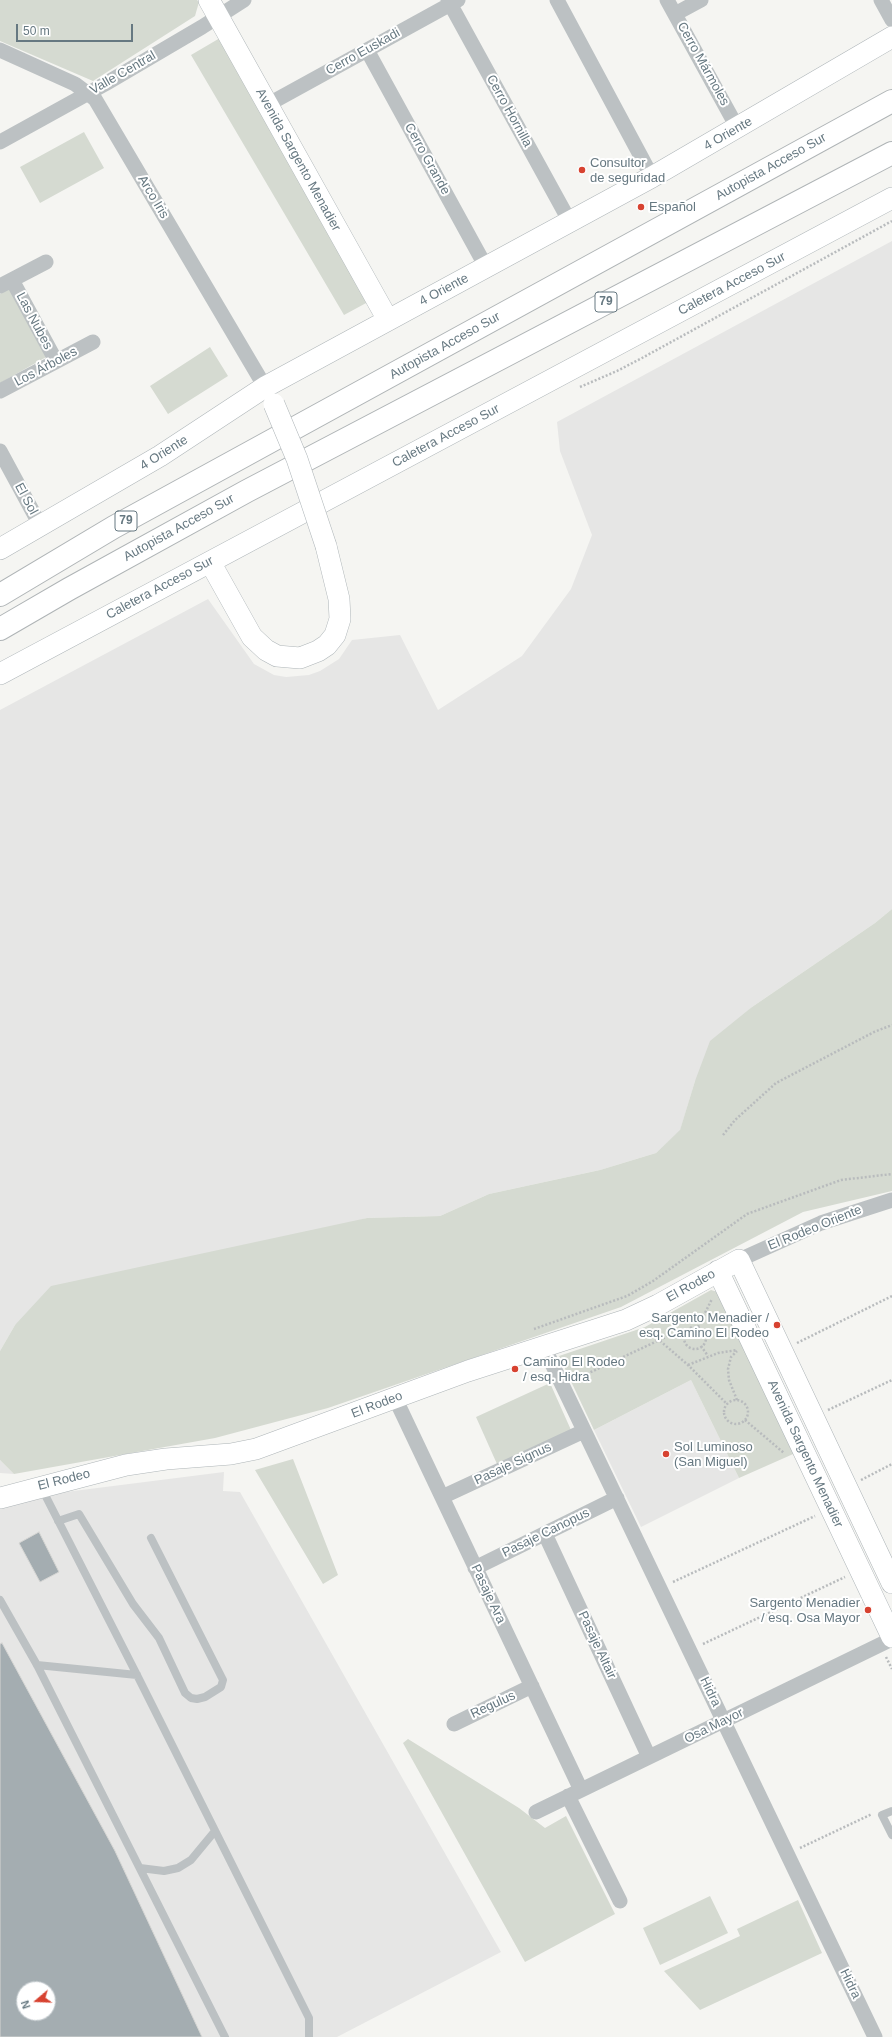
<!DOCTYPE html>
<meta charset="utf-8">
<style>
body{margin:0}
#map{position:relative;width:892px;height:2037px;overflow:hidden;background:#f5f5f2;font-family:Arial,sans-serif}
canvas{display:block}
.north{position:absolute;left:16px;top:1981px;width:40px;height:40px;box-sizing:border-box;background:#fff;border:1px solid #c2c9cd;border-radius:50%;rotate:251deg;font-size:11px;font-weight:700;line-height:16px;text-align:center;color:#667881}
.north::after{content:'';display:block;margin:auto;width:14px;height:18px;background:#d74230;clip-path:polygon(50% 0,100% 100%,50% 72%,0 100%)}
.scale{position:absolute;left:16px;top:24px;width:117px;height:18px;box-sizing:border-box;border:2px solid #667881;border-top:0;padding-left:5px;font-size:12px;line-height:14px;white-space:nowrap;color:#667881;-webkit-text-stroke:3px #fff;paint-order:stroke}
</style>
<div id="map">
<canvas width="892" height="2037"></canvas>
<div class="north">N</div>
<div class="scale">50 m</div>
</div>
<script>
const c = document.querySelector('canvas').getContext('2d');
c.lineJoin = 'round';
function fillPath(path, color) { c.fillStyle = color; c.fill(path, 'evenodd'); }
const shape = rows => new Path2D(rows.map(r => 'M' + r).join(''));
function stroke(path, color, width, dash) { c.strokeStyle = color; c.lineWidth = width; c.lineCap = dash ? 'butt' : 'round'; c.setLineDash(dash || []); c.stroke(path); }
function drawText(font, color, halo, rows, align = 'center') {
  c.font = font + ' Arial,sans-serif'; c.lineWidth = 4; c.setLineDash([]); c.textBaseline = 'middle'; c.strokeStyle = halo; c.fillStyle = color; for (const [text, x, y, turn = 0] of rows) {
    c.save(); c.translate(x, y); c.rotate((+turn || 0) * Math.PI / 180); c.textAlign = isNaN(turn) ? turn : align; if (halo) c.strokeText(text, 0, 0); c.fillText(text, 0, 0); c.restore();
  }
}
fillPath(shape([
 [892,241,892,909,875,923,752,1007,695,1081,680,1131,656,1153,600,1170,489,1194,440,1216,367,1218,15,1325,0,1351,0,710,208,599,254,664,274,675,286,677,309,675,320,671,339,659,352,640,400,635,438,710,522,656,571,589,592,535,560,451,557,422],
 [691,1380,739,1478,641,1527,594,1430],
 [0,1460,14,1474,0,1473],
 [224,1472,223,1491,240,1492,501,1952,337,2037,0,2037,0,1504,26,1497],
 [24,1989,48,1989,48,2013,24,2013]
]), '#e6e6e5');
fillPath(shape([
 [0,0,197,0,199,2,195,16,93,81,0,41],
 [220,38,368,302,344,315,191,55],
 [84,132,104,168,40,203,20,167],
 [11,288,48,356,0,383,0,294],
 [210,347,228,376,168,414,150,386],
 [892,909,892,1191,803,1212,621,1307,328,1408,215,1438,14,1474,0,1460,0,1351,15,1325,51,1286,367,1218,440,1216,489,1194,600,1170,656,1153,680,1130,695,1081,710,1041,752,1007,875,923],
 [711,1290,721,1293,800,1451,739,1478,691,1380,594,1430,559,1356,645,1327],
 [550,1383,571,1430,497,1464,476,1417],
 [293,1459,338,1575,323,1584,255,1470],
 [408,1739,519,1808,545,1828,566,1816,615,1914,525,1962,403,1743],
 [710,1896,728,1933,660,1965,643,1928],
 [798,1900,822,1953,700,2010,664,1971,740,1936,737,1929]
]), '#d5dad1');
const building = shape([
 [39,1532,59,1572,40,1582,19,1543,39,1532],
 [2,1643,115,1851,202,2037,0,2037,0,1644,2,1643],
 [24,1989,48,1989,48,2013,24,2013,24,1989]
]);
fillPath(building, '#a4adb1');
stroke(building, '#d6d6d4', 1);
const secondary = shape([
 [209,0,388,320],
 [0,549,160,456,265,387,652,177,892,37],
 [210,562,252,637,266,650,277,656,300,658,318,651,327,645,335,635,340,619,339,599,326,546],
 [0,674,892,198],
 [718,1271,892,1637],
 [0,1498,126,1465,166,1459,231,1454,256,1449,468,1371,626,1320,658,1305,739,1260,892,1583]
]);
const highway = shape([
 [0,595,114,527,892,101],
 [0,629,69,589,247,491,892,153]
]);
stroke(secondary, '#aeb5b8', 22);
stroke(highway, '#afb4b6', 24);
stroke(shape([
 [580,387,617,371,642,358,892,221],
 [723,1135,735,1120,776,1083,874,1032,892,1025],
 [698,1327,712,1299],
 '684 1338a11 11 0 1 1 22 0a11 11 0 1 1-22 0Z',
 [534,1329,627,1296,653,1281,747,1214,841,1180,892,1174],
 [651,1333,688,1365,727,1404],
 [797,1343,892,1296],
 [701,1346,708,1356],
 [688,1365,718,1353,737,1350],
 [576,1379,668,1336,684,1337],
 [737,1400,729,1380,728,1369,731,1357,737,1351],
 '724 1412a12 12 0 1 1 24 0a12 12 0 1 1-24 0Z',
 [828,1410,892,1380],
 [745,1420,784,1453],
 [861,1480,892,1464],
 [673,1582,815,1516],
 [703,1644,845,1577],
 [886,1657,892,1669],
 [800,1848,872,1814]
]), '#b8bbbd', 2.5, [2, 2]);
stroke(shape([
 [41,1487,137,1675,309,2018,309,2037],
 [58,1521,79,1514,133,1604,159,1638,185,1693,191,1698,197,1699,205,1697,221,1687,223,1680,151,1538],
 [0,1600,37,1665,225,2037],
 [37,1665,137,1675],
 [892,1811,882,1815,892,1835],
 [140,1868,164,1871,178,1868,191,1860,215,1831]
]), '#bcc1c3', 8);
stroke(shape([
 [448,0,570,222],
 [557,0,652,177],
 [667,0,738,129],
 [881,0,892,20],
 [675,14,701,0],
 [0,50,75,84,95,99,265,387],
 [367,50,486,267],
 [267,105,458,0],
 [0,142,105,84,202,27,244,0],
 [12,280,56,361],
 [0,286,46,262],
 [0,391,93,342],
 [0,451,40,525],
 [739,1260,821,1223,892,1200],
 [544,1347,875,2037],
 [395,1398,581,1790],
 [442,1497,584,1431],
 [545,1534,649,1757],
 [475,1568,617,1498],
 [454,1724,532,1686],
 [568,1796,620,1901],
 [536,1812,892,1639]
]), '#bcc1c3', 15);
stroke(secondary, '#fff', 21);
stroke(highway, '#fff', 22);
const secondaryBridge = shape([
 [274,404,297,459,326,546]
]);
stroke(secondaryBridge, '#aeb5b8', 22, []);
stroke(secondaryBridge, '#fff', 21);
for (const [x, y, r, color] of [
 [582,170,4,"#d74230"],
 [641,207,4,"#d74230"],
 [777,1325,4,"#d74230"],
 [515,1369,4,"#d74230"],
 [666,1454,4,"#d74230"],
 [868,1610,4,"#d74230"]
]) { const dot = new Path2D(); dot.arc(x, y, r, 0, 2 * Math.PI); c.fillStyle = color; c.fill(dot); stroke(dot, '#fff', 1.5); }
for (const [x, y, w] of [
 [606,302,22],
 [126,521,22]
]) { const box = new Path2D(); box.roundRect(x - w / 2, y - 10, w, 20, 3); c.fillStyle = '#fff'; c.fill(box); stroke(box, '#667881', 1); }
drawText('bold 12px', '#667881', null, [
 ["79",606,302],
 ["79",126,521]
]);
drawText('13px', '#667881', '#fff', [
 ["Cerro Euskadi",363,52,-29],
 ["Cerro Mármoles",703,64,61],
 ["Valle Central",123,73,-30],
 ["Cerro Hornilla",509,111,61],
 ["4 Oriente",728,134,-30],
 ["Cerro Grande",427,159,61],
 ["Avenida Sargento Menadier",298,160,61],
 ["Autopista Acceso Sur",771,167,-29],
 ["Arco Iris",153,197,59],
 ["Caletera Acceso Sur",732,284,-28],
 ["4 Oriente",444,290,-28],
 ["Las Nubes",34,321,62],
 ["Autopista Acceso Sur",445,346,-29],
 ["Los Árboles",46,367,-28],
 ["Caletera Acceso Sur",446,436,-28],
 ["4 Oriente",164,453,-32],
 ["El Sol",26,499,62],
 ["Autopista Acceso Sur",179,528,-29],
 ["Caletera Acceso Sur",160,588,-28],
 ["El Rodeo Oriente",815,1228,-22],
 ["El Rodeo",691,1286,-29],
 ["El Rodeo",377,1405,-21],
 ["Avenida Sargento Menadier",805,1454,65],
 ["Pasaje Signus",513,1464,-25],
 ["El Rodeo",64,1480,-14],
 ["Pasaje Canopus",546,1533,-26],
 ["Pasaje Ara",488,1594,65],
 ["Pasaje Altair",597,1645,65],
 ["Hidra",710,1692,64],
 ["Regulus",493,1705,-25],
 ["Osa Mayor",714,1726,-26],
 ["Hidra",850,1984,64]
]);
drawText('13px', '#667881', '#fff', [
 ["Consultor",590,163],
 ["de seguridad",590,178],
 ["Español",649,207],
 ["Sargento Menadier /",769,1318,"right"],
 ["esq. Camino El Rodeo",769,1333,"right"],
 ["Camino El Rodeo",523,1362],
 ["/ esq. Hidra",523,1377],
 ["Sol Luminoso",674,1447],
 ["(San Miguel)",674,1462],
 ["Sargento Menadier",860,1603,"right"],
 ["/ esq. Osa Mayor",860,1618,"right"]
], 'left');
</script>
